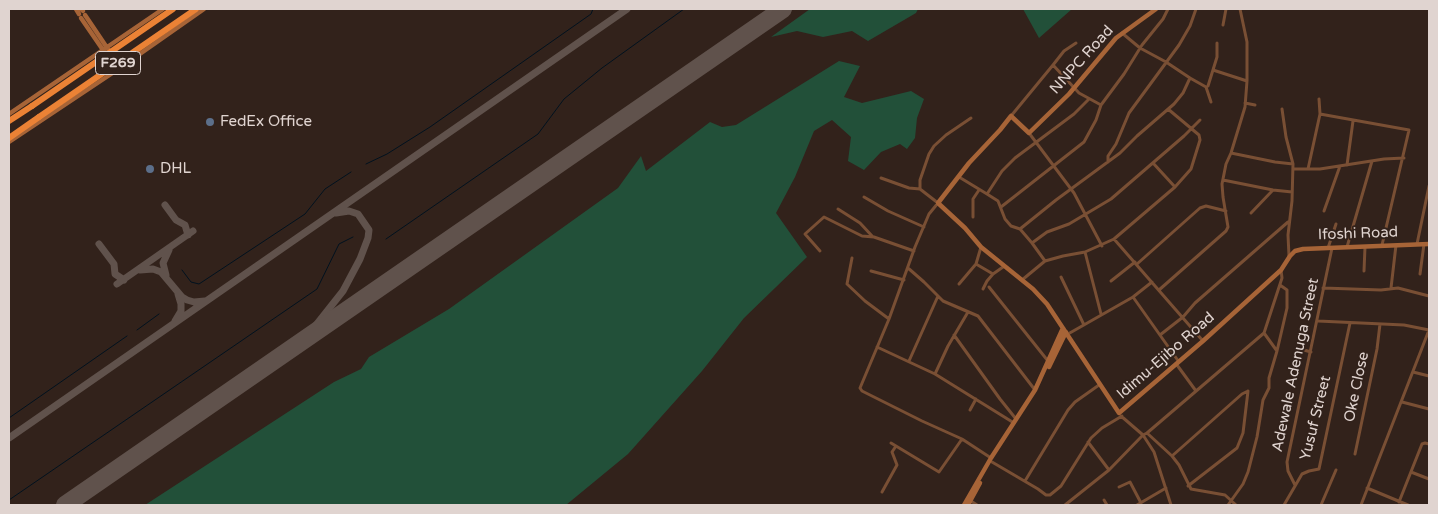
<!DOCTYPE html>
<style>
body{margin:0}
#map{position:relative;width:1438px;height:514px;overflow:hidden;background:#32221b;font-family:"Varela Round",sans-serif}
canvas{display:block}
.frame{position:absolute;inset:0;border:10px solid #e0d4d0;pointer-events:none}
</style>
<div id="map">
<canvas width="1438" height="514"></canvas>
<div class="frame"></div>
</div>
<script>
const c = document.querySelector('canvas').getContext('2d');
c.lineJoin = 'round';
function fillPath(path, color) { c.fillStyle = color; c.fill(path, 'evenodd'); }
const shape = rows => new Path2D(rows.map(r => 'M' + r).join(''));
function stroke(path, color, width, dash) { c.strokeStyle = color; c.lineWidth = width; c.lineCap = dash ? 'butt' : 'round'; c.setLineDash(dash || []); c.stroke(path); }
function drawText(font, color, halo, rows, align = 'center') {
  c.font = font + ' "Varela Round",sans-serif'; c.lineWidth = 4; c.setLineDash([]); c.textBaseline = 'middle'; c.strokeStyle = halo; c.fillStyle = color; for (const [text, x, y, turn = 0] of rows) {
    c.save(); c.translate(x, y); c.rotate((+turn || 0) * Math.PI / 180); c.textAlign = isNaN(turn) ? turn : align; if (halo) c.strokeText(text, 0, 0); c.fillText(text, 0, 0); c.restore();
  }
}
fillPath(shape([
 [810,9,918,9,916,13,868,41,852,31,823,37,797,31,771,37],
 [1023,9,1072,9,1039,38],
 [839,61,860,66,844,97,862,103,911,91,924,99,917,118,915,138,907,149,900,144,881,152,864,170,848,161,851,137,832,120,814,131,795,177,776,213,807,257,744,318,702,371,628,454,566,505,145,505,334,382,361,369,369,357,449,309,618,188,641,156,646,171,710,122,722,127,736,125]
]), '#225039');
stroke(shape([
 [366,164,387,154,430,127,591,14,593,9],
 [386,239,538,134,564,99,602,68,684,9],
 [182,270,191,282,199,284,305,214,325,189,351,172],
 [137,330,159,314],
 [9,418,127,336],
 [9,500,317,289,339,244,353,237]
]), '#00121f', 1);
stroke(shape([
 [776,14,779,9],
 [165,205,176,220,185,225,188,235],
 [99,244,114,264,115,274,124,280],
 [140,270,153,269,161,272,182,297,187,300,194,302,205,301],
 [166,275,163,263,169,250],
 [117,284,193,231],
 [175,321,181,311,181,304,178,294],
 [305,339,343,291,360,259,368,238,369,230,358,214,349,211,336,213],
 [9,438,627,9]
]), '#60524c', 7);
stroke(shape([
 [65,505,783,9]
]), '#60524c', 18);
stroke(shape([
 [1223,25,1226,9],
 [1053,65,1064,51,1076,43],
 [1213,70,1247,81],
 [1190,78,1206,87,1208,86,1217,57,1217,43],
 [1206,87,1211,102],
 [1245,103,1255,105],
 [1282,109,1286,137,1293,164,1292,201,1288,235,1289,256],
 [1320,114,1409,130,1382,245],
 [1011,116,1053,65,1079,93,1101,105],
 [1029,133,1074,193,1102,246],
 [1231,153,1275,162,1293,164],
 [1108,162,1108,156,1116,144,1129,113,1179,45,1190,26,1196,9],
 [1153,163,1175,187],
 [1347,165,1353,121],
 [1294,169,1320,169,1384,159,1404,158],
 [1308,169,1320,114,1319,99],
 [959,177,987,194,1002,171,1015,158,1074,114,1089,99],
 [881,178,909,188,920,189,938,203,929,214,915,247,889,319,860,388,862,391,922,421,962,439,991,458],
 [1223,180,1273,190,1292,192],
 [920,189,920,180,929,154,934,146,946,135,971,118],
 [987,194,998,201,1005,219,1011,226,1020,229,1032,243],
 [864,197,888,211,924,227],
 [1001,207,1084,142,1096,120,1101,105,1124,74,1142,45,1163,19,1168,9],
 [838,209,860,223,873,237],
 [1324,211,1340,166],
 [1251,213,1273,190],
 [973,217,973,199,979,190],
 [1020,229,1056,200,1120,153,1137,136,1174,104,1183,93,1190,78,1166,62,1140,48,1122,33],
 [1114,239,1175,187,1191,169,1200,140,1199,135,1168,109],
 [1417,244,1429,186],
 [1347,247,1372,161],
 [1328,248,1336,224],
 [820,251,805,234,824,217,862,236,874,237,914,251],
 [1085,252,1101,314],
 [852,258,847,284,865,301,889,319],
 [1045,261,1032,243,1047,232,1069,224,1111,199,1184,136,1200,120],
 [976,264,993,274,1003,267],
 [1137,264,1200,208,1206,206,1226,211],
 [908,268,924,282,943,301,978,316,1035,390],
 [871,271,904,280],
 [1364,271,1365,247],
 [1420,274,1424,244],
 [1061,277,1084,325],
 [1022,280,1045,261,1063,256,1085,252,1114,239,1203,341],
 [1111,281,1135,262],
 [959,284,976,264,981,247],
 [989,287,1048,361],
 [1323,288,1381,290,1398,288,1429,296],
 [1391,288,1396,245],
 [983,289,987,281,993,274],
 [1159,290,1226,231,1228,227,1223,197,1222,184,1226,164,1231,153,1245,107,1247,81,1247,42,1240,9],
 [1133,297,1179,362],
 [1318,321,1404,325,1429,330,1361,505],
 [1068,334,1133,297,1152,282],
 [954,335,1000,399,1016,419],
 [1160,335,1183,317,1195,303,1288,222],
 [877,347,935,374,1014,423],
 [1297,348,1311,352],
 [1277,351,1287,308,1287,290,1280,285],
 [909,361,938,296],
 [1177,365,1196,391],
 [1413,372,1429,376],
 [935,374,948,346,968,312],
 [1402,402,1429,409],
 [970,410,976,399],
 [1121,416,1143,435,1154,452,1171,505],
 [1147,433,1264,333],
 [1088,442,1109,470],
 [891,443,939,472,962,439],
 [1355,454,1377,349,1380,324],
 [1172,456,1242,394,1248,391],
 [992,462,1038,489,1046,495,1050,495,1061,486,1091,438,1102,428,1122,416],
 [1411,472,1429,479],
 [1025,481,1068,410,1075,402,1099,385],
 [1295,485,1288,471,1287,462,1332,248],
 [1188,486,1237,448,1243,433,1248,391],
 [1119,487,1130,482,1141,503],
 [1367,488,1408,505],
 [882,492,897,465,892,452,896,446],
 [1104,500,1107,505],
 [971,501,977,505],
 [1399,502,1422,444,1425,443,1429,444],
 [1065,505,1109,470,1143,435,1147,433,1172,456,1179,465,1191,489,1225,495,1236,505],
 [1137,505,1166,488],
 [1228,505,1243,484,1248,472,1257,437,1263,400,1269,388,1269,378,1277,351,1264,333,1282,278,1281,270],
 [1284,505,1302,474,1309,471,1319,469,1350,323],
 [1321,505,1336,470]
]), '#794f34', 3);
stroke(shape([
 [76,9,79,14],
 [81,9,83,11],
 [1156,9,1116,38,1069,94,1029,133,1011,116,1000,130,969,163,938,203,965,228,981,247,1033,289,1047,304,1119,413,1203,341,1281,270,1290,256,1295,251,1303,249,1429,244],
 [85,15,118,64],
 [81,18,114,66],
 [9,114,163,9],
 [9,142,117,70,204,9],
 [1049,367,1066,332],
 [964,505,991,458,1035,390,1063,328],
 [968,505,980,483]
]), '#a76437', 4.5);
stroke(shape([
 [9,121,32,106],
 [9,138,39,117]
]), '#eb8235', 6);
stroke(shape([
 [32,106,173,9],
 [39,117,196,9]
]), '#eb8235', 6);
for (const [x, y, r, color] of [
 [210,122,5,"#5c6f8a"],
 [150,169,5,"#5c6f8a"]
]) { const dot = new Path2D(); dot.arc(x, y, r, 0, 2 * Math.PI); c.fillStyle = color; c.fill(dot); stroke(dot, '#32221b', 2); }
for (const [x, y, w] of [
 [118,63,45]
]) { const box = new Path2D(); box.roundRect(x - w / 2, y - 11.5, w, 23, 4); c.fillStyle = '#32221b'; c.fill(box); stroke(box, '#e0d4d0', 1); }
drawText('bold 14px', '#e0d4d0', null, [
 ["F269",118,63]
]);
drawText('15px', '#e0d4d0', '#32221b', [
 ["NNPC Road",1082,60,-48],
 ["Ifoshi Road",1358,234,-2],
 ["Idimu-Ejibo Road",1166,356,-41],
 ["Adewale Adenuga Street",1296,365,-78],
 ["Oke Close",1357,387,-78],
 ["Yusuf Street",1316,418,-76]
]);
drawText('15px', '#e0d4d0', '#32221b', [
 ["FedEx Office",220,122],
 ["DHL",160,169]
], 'left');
</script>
